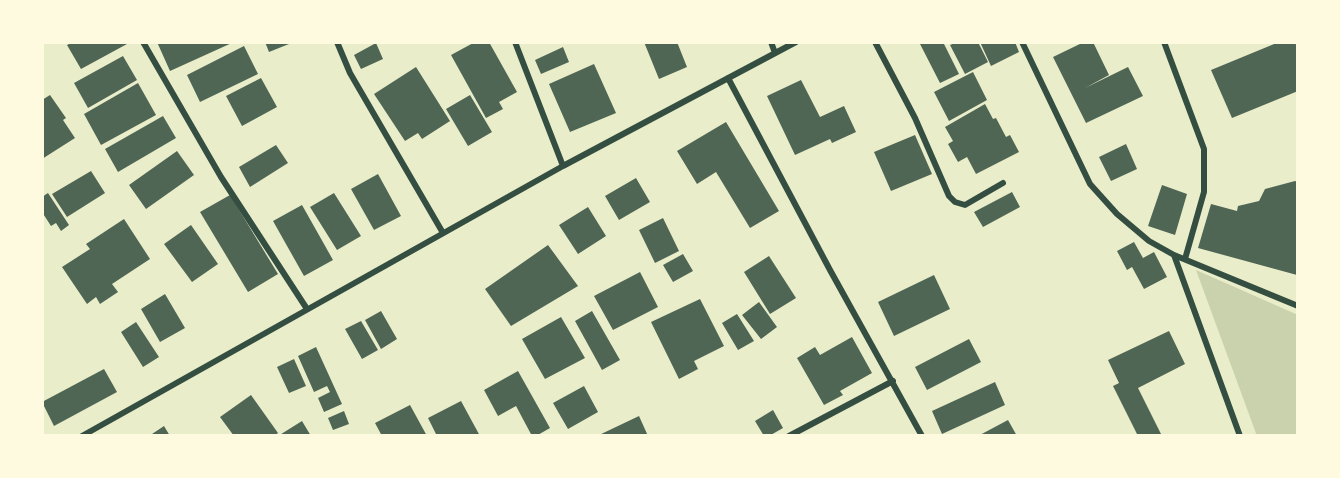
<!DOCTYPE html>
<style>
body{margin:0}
#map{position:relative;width:1340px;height:478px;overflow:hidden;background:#e9edc9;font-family:"Zilla Slab",serif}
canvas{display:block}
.frame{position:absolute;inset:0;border:44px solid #fefae0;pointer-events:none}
</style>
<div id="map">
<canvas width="1340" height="478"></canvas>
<div class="frame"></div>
</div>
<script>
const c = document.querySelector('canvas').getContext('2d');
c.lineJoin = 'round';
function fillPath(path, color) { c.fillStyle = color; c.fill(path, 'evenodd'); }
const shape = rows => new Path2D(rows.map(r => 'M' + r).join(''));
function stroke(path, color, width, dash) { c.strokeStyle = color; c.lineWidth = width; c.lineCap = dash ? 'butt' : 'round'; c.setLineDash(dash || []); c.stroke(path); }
fillPath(shape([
 [1196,270,1298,315,1298,436,1257,436]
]), '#cad2ad');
fillPath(shape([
 [73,42,125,42,127,44,81,69,67,45],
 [157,42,234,42,170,71],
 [265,42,294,42,269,52],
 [475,42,489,42,517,92,499,102,503,109,486,118,451,55],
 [644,42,677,42,687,67,659,79],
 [919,42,943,42,959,74,940,83],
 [957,42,978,42,988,62,965,74,950,45],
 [980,42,1015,42,1019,52,991,66],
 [1084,42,1093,42,1109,75,1085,88,1128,67,1143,96,1086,123,1053,57],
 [1279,42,1295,42,1298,50,1298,91,1232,118,1211,70],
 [376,43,383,59,361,69,354,55],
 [244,46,258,74,200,102,187,75],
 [563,47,569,62,541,74,535,60],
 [123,56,137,80,88,108,74,83],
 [594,64,616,113,570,132,549,84],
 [416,67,450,121,422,139,418,133,405,141,374,94],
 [973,72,987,100,949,121,934,92],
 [261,78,277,107,242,126,226,96],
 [801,80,820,117,844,106,856,132,832,143,830,139,795,155,767,96],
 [138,83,156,115,101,145,84,114],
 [50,95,66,118,63,120,75,138,42,159,42,100],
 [470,95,492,132,468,146,446,109],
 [985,104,993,119,996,118,1006,137,1010,135,1019,152,976,174,967,157,958,162,948,144,953,141,945,127],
 [163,116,176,138,118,172,105,149],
 [726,122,779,211,750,228,716,172,697,184,677,151],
 [915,135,932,174,891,191,874,152],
 [1126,144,1137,169,1111,181,1099,157],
 [276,145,288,163,250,187,239,167],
 [177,151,194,175,146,209,129,185],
 [91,171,105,193,67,217,52,194],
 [378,174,401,216,374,230,351,189],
 [636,178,650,202,619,220,605,196],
 [1295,181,1298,182,1297,275,1198,248,1211,204,1237,211,1238,206,1259,201,1265,189],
 [1162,185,1187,194,1175,235,1148,226],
 [1012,192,1020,207,983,227,974,212],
 [48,193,69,225,61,231,56,223,51,226,42,212,42,197],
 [334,193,361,236,337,250,310,207],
 [230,195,278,274,248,292,200,212],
 [302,205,333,260,304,276,273,221],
 [588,207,606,236,578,254,559,225],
 [663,218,679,251,655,263,639,230],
 [124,219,150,259,112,284,118,292,100,304,96,297,87,304,62,267,90,249,86,244],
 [191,225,218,264,192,282,164,244],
 [1134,242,1143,258,1154,252,1167,277,1144,289,1132,267,1127,270,1117,251],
 [548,245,578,286,511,326,485,289],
 [683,254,693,271,673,282,663,265],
 [769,256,796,298,770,314,744,272],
 [640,272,658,307,613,330,594,296],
 [934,275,950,309,894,336,878,302],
 [165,294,185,328,160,342,141,309],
 [700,299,724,346,694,361,698,369,679,379,651,322],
 [759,302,777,327,761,339,742,315],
 [381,311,397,339,381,349,365,320],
 [592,311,620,360,602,370,575,321],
 [737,314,754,341,738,350,722,323],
 [561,317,585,358,545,379,522,339],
 [361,321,378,350,362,359,345,329],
 [136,322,159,357,143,367,121,332],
 [1169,331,1185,364,1138,388,1162,436,1138,436,1113,386,1119,383,1108,360],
 [852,337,872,373,840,391,843,395,824,405,797,358,815,347,820,355],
 [969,339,981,362,927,390,915,367],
 [316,347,342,404,324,412,318,398,330,392,327,386,314,392,298,356],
 [294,359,306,386,289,393,277,367],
 [104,369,117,392,54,426,42,402],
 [518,371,550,428,536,436,532,436,516,406,498,416,484,390],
 [995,382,1005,405,942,434,932,411],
 [584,386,598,412,568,429,553,403],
 [251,395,278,433,274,436,234,436,220,417],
 [461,401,480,436,437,436,428,418],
 [410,405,427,436,382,436,375,423],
 [773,410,783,428,769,436,764,436,755,421],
 [344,411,349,424,333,430,328,418],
 [639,416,648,436,597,436],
 [1008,420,1017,436,978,436],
 [302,421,311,436,278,436],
 [164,426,170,436,149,436]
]), '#4f6655');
stroke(shape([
 [143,42,221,177,307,309],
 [337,42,350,73,443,233],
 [515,42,563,166],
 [771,42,775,53],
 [875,42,915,118,949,196,955,202,965,205,1003,183],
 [1022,42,1090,184,1117,214,1149,241,1174,255,1240,436],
 [1164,42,1204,149,1204,192,1185,259],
 [728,78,830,270,922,436],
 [1174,255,1298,306],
 [82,436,563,166,796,42],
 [789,436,893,381]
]), '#344e41', 6);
</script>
